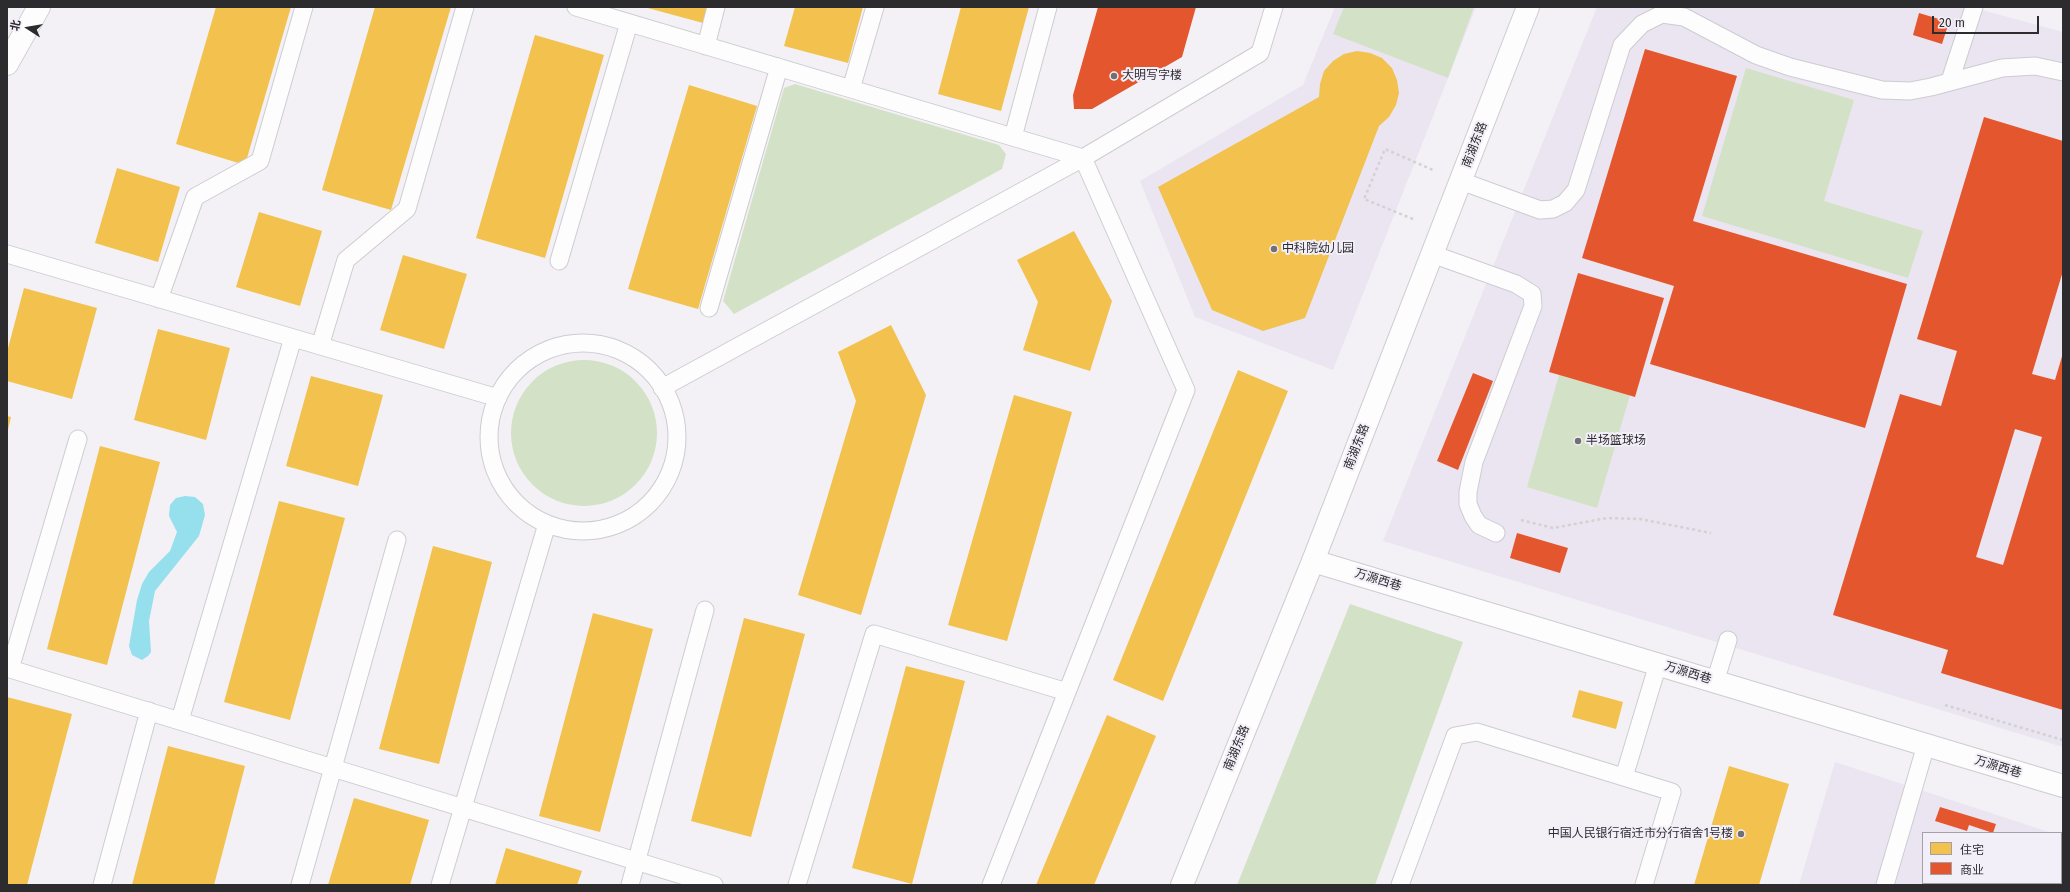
<!DOCTYPE html>
<meta charset="utf-8">
<style>
body{margin:0}
#map{position:relative;width:2070px;height:892px;overflow:hidden;background:#f3f1f6;font-family:"Fira Sans","Noto Sans SC",sans-serif}
canvas{display:block}
.frame{position:absolute;inset:0;border:8px solid #2c2b2e;pointer-events:none}
.legend{position:absolute;left:1922px;top:832px;width:140px;height:52px;box-sizing:border-box;background:#f3eff8;border:1px solid #a3a1a7;margin:0;padding:5px 7px;list-style:none;font-size:12px;color:#2c2b2e}
.legend li{display:flex;align-items:center;gap:8px;height:20px}
.legend b{width:20px;border:1px solid #a3a1a7}
.north{position:absolute;left:8px;top:8px;width:40px;height:40px;-webkit-text-stroke:3px #f3eff8;paint-order:stroke;rotate:282deg;font-size:11px;font-weight:700;line-height:16px;text-align:center;color:#2c2b2e}
.north::after{content:'';display:block;margin:auto;width:14px;height:18px;background:#2c2b2e;clip-path:polygon(50% 0,100% 100%,50% 72%,0 100%)}
.scale{position:absolute;left:1932px;top:16px;width:107px;height:18px;box-sizing:border-box;border:2px solid #2c2b2e;border-top:0;padding-left:5px;font-size:12px;line-height:14px;white-space:nowrap;color:#2c2b2e;-webkit-text-stroke:3px #f3eff8;paint-order:stroke}
</style>
<div id="map">
<canvas width="2070" height="892"></canvas>
<div class="frame"></div>
<ul class="legend">
<li><b style="height:11px;background:#f2c14e"></b>住宅</li>
<li><b style="height:11px;background:#e4572e"></b>商业</li>
</ul>
<div class="north">北</div>
<div class="scale">20 m</div>
</div>
<script>
const c = document.querySelector('canvas').getContext('2d');
c.lineJoin = 'round';
function fillPath(path, color) { c.fillStyle = color; c.fill(path, 'evenodd'); }
const shape = rows => new Path2D(rows.map(r => 'M' + r).join(''));
function stroke(path, color, width, dash) { c.strokeStyle = color; c.lineWidth = width; c.lineCap = dash ? 'butt' : 'round'; c.setLineDash(dash || []); c.stroke(path); }
function drawText(font, color, halo, rows, align = 'center') {
  c.font = font + ' "Fira Sans","Noto Sans SC",sans-serif'; c.lineWidth = 4; c.setLineDash([]); c.textBaseline = 'middle'; c.strokeStyle = halo; c.fillStyle = color; for (const [text, x, y, turn = 0] of rows) {
    c.save(); c.translate(x, y); c.rotate((+turn || 0) * Math.PI / 180); c.textAlign = isNaN(turn) ? turn : align; if (halo) c.strokeText(text, 0, 0); c.fillText(text, 0, 0); c.restore();
  }
}
fillPath(shape([
 [1335,7,1476,7,1333,370,1195,317,1140,181,1303,85],
 [1597,7,1971,7,2063,32,2063,747,1383,541],
 [1835,762,2052,833,1923,833,1923,883,2061,883,2061,836,2063,837,2063,885,1799,885]
]), '#eae5f0');
fillPath(shape([
 [1344,7,1474,7,1448,78,1333,34],
 [1746,68,1854,100,1824,201,1923,231,1908,278,1702,216],
 [795,84,999,145,1006,154,1002,169,734,314,723,301,784,88],
 '511 433a73 73 0 1 1 146 0a73 73 0 1 1-146 0Z',
 [1559,375,1630,395,1597,508,1527,487],
 [1350,604,1463,642,1375,885,1237,885]
]), '#d3e2c7');
fillPath(shape([
 [185,496,195,497,203,504,205,515,199,536,155,591,149,621,151,652,148,656,142,660,132,655,129,646,137,600,142,584,149,572,170,551,177,532,169,516,170,505,176,498]
]), '#96dfed');
fillPath(shape([
 [216,7,291,7,245,165,176,144],
 [375,7,451,7,391,210,322,190],
 [644,7,707,7,703,23],
 [795,7,863,7,848,63,784,46],
 [961,7,1029,7,1001,111,938,94],
 [535,35,604,55,545,258,476,238],
 [1357,51,1370,53,1382,58,1392,68,1397,80,1399,93,1396,105,1389,117,1379,126,1305,318,1263,331,1212,310,1158,187,1319,97,1320,84,1324,71,1333,61,1344,54],
 [689,85,757,106,698,309,628,289],
 [117,168,180,187,158,262,95,243],
 [259,212,322,231,300,306,236,287],
 [1074,231,1112,301,1090,371,1023,350,1038,302,1017,260],
 [403,255,467,274,444,349,380,330],
 [24,288,97,308,72,399,7,381,7,352],
 [891,325,926,395,861,615,798,595,856,401,838,352],
 [158,329,230,348,206,440,134,420],
 [1238,370,1288,391,1163,701,1113,680],
 [311,376,383,395,358,486,286,466],
 [1014,395,1072,412,1007,641,948,625],
 [7,416,11,417,8,430,7,430],
 [100,446,160,462,107,665,47,649],
 [279,501,345,518,290,720,224,702],
 [433,546,492,562,439,764,379,749],
 [593,613,653,629,600,832,539,816],
 [744,618,805,634,751,837,691,821],
 [906,666,965,681,912,884,852,868],
 [1579,690,1623,702,1616,729,1572,717],
 [7,697,72,714,27,885,7,885],
 [1107,715,1156,736,1094,885,1036,885],
 [168,746,245,766,214,885,132,885],
 [1729,766,1789,784,1759,885,1694,885],
 [354,798,429,820,410,885,328,885],
 [506,848,582,871,577,885,495,885]
]), '#f2c14e');
fillPath(shape([
 [1098,7,1196,7,1182,57,1092,109,1074,109,1073,95],
 [1919,13,1949,22,1942,44,1913,35],
 [1645,49,1737,76,1693,221,1907,284,1865,428,1650,364,1674,286,1582,258],
 [1984,117,2063,141,2063,271,2032,374,2055,380,2063,353,2063,710,1941,673,1948,650,1833,615,1900,394,1941,406,1957,351,1917,339],
 [2015,429,2042,437,2003,565,1976,557],
 [1578,273,1664,298,1635,397,1549,372],
 [1473,373,1493,381,1458,470,1437,461],
 [1517,533,1568,548,1560,573,1510,558],
 [1940,807,1996,824,1993,833,1969,825,1967,831,1935,821]
]), '#e4572e');
const lane = shape([
 [576,7,1083,158,1186,390,991,885],
 [706,46,716,7],
 [1950,81,1974,7],
 [851,89,875,7],
 [1013,137,1048,7],
 [1461,181,1540,210,1553,209,1565,203,1576,190,1622,45,1642,24,1662,14,1684,17,1756,55,1790,67,1882,90,1910,91,1931,87,2002,68,2035,66,2063,72],
 [7,254,498,398],
 [1432,254,1516,284,1532,294,1533,306,1474,462,1468,492,1468,504,1473,516,1479,525,1496,533],
 [559,261,629,23],
 [159,299,195,197,260,161,304,7],
 [709,308,779,67],
 '489 437a94 94 0 1 1 188 0a94 94 0 1 1-188 0Z',
 [320,346,346,260,407,209,465,7],
 [662,388,1083,158,1260,53,1274,7],
 [7,668,714,885],
 [10,669,78,439],
 [1715,682,1728,640],
 [180,720,293,338],
 [1624,777,1658,664],
 [102,885,149,711],
 [300,885,397,540],
 [440,885,547,524],
 [630,885,705,610],
 [797,885,874,634,1067,692],
 [1400,885,1455,736,1477,732,1672,792,1644,885],
 [1885,885,1926,745]
]);
const street = shape([
 [1313,561,2063,786]
]);
const secondary = shape([
 [7,64,39,7],
 [1182,885,1313,561,1528,7]
]);
stroke(lane, '#cdccd0', 19);
stroke(street, '#cdccd0', 24);
stroke(secondary, '#cdccd0', 24);
stroke(shape([
 [1413,219,1364,199,1385,149,1433,170],
 [1521,520,1553,528,1607,518,1640,519,1711,533],
 [1945,705,2063,740]
]), '#d3d2d3', 2.5, [3, 3]);
stroke(lane, '#fdfdfe', 17);
stroke(street, '#fdfdfe', 22);
stroke(secondary, '#fdfdfe', 22);
for (const [x, y, r, color] of [
 [1114,76,4,"#727074"],
 [1274,249,4,"#727074"],
 [1578,441,4,"#727074"],
 [1741,834,4,"#727074"]
]) { const dot = new Path2D(); dot.arc(x, y, r, 0, 2 * Math.PI); c.fillStyle = color; c.fill(dot); stroke(dot, '#f3eff8', 1.5); }
drawText('12px', '#2c2b2e', '#f3eff8', [
 ["大明写字楼",1122,76],
 ["中科院幼儿园",1282,249],
 ["半场篮球场",1586,441],
 ["中国人民银行宿迁市分行宿舍1号楼",1733,834,"right"]
], 'left');
drawText('12px', '#2c2b2e', '#f3eff8', [
 ["南湖东路",1475,145,-69],
 ["南湖东路",1357,447,-69],
 ["万源西巷",1378,580,17],
 ["万源西巷",1688,673,17],
 ["南湖东路",1237,748,-68],
 ["万源西巷",1998,767,17]
]);
</script>
